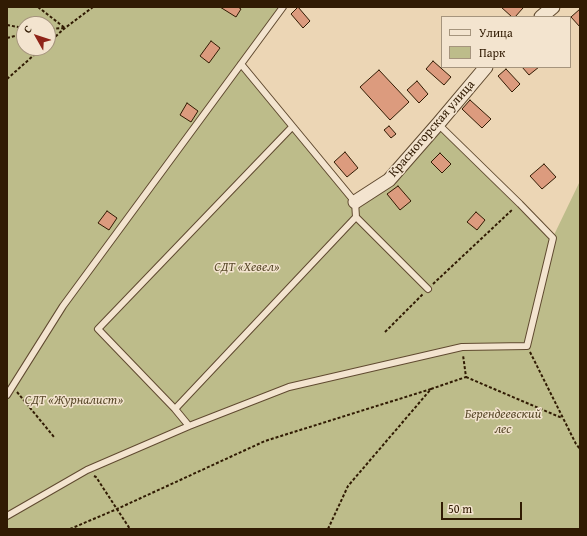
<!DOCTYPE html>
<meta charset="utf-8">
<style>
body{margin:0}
#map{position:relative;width:587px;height:536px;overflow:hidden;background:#ecd6b5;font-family:"Gentium Book Plus",serif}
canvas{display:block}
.frame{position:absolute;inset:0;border:8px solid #311b03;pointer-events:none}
.legend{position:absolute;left:441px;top:16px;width:130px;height:52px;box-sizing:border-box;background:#f3e4cf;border:1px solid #a5947d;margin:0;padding:5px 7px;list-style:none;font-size:12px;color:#311b03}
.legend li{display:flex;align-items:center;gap:8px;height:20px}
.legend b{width:20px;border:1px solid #a5947d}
.north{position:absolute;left:16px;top:16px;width:40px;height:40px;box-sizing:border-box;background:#f3e4cf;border:1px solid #a5947d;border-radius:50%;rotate:309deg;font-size:11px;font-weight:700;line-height:16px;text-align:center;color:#311b03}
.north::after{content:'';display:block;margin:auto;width:14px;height:18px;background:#8f2418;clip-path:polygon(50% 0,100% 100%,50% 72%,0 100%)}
.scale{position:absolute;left:441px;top:502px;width:81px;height:18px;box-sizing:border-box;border:2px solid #311b03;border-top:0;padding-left:5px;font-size:12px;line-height:14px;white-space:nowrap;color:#311b03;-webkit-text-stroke:3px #f3e4cf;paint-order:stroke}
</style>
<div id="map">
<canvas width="587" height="536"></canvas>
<div class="frame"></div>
<ul class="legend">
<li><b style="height:5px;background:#f3e4cf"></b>Улица</li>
<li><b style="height:11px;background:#bdbc8a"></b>Парк</li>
</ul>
<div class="north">С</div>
<div class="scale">50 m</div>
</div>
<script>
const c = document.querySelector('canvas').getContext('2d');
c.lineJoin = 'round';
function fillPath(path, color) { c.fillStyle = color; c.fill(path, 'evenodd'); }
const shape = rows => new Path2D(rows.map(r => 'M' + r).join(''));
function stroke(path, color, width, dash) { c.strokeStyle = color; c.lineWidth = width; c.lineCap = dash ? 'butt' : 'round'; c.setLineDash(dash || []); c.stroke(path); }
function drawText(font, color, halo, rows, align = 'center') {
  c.font = font + ' "Gentium Book Plus",serif'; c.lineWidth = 3; c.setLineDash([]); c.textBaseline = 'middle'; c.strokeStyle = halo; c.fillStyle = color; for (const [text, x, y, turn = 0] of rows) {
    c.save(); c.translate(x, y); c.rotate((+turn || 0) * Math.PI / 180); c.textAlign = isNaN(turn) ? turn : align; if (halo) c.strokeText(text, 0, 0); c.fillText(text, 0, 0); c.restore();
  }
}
fillPath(shape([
 [7,7,283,7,241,64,355,202,389,180,438,124,553,237,580,181,580,529,7,529],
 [24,24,48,24,48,48,24,48]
]), '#bdbc8a');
const building = shape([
 [220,7,238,7,241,9,236,17,220,7],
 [298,7,310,21,303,28,291,14,298,7],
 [501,7,522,7,523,8,515,17,512,17,501,7],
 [580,9,580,27,571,17,580,9],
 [211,41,220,48,209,63,200,56,211,41],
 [433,61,451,77,444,85,426,69,433,61],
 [522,67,539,67,529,75,522,67],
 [506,69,520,84,512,92,498,76,506,69],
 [379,70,409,102,390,120,360,87,379,70],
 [417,81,428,94,419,103,407,90,417,81],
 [470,100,491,119,482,128,462,109,470,100],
 [187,103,198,111,191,122,180,115,187,103],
 [389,126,396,134,391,138,384,130,389,126],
 [345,152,358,168,347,177,334,162,345,152],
 [440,153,451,164,442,173,431,162,440,153],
 [544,164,556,177,542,189,530,176,544,164],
 [398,186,411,201,400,210,387,194,398,186],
 [107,211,117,218,109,230,98,223,107,211],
 [476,212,485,220,477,230,467,222,476,212]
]);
fillPath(building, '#dc9b7e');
stroke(building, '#311b03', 1);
const service = shape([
 [356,217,428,289],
 [7,395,63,306,283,7],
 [175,409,356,217,355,202,241,64],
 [189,426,175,409,98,329,292,127],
 [7,516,87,470,189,426,289,387,462,347,527,346,553,238,520,204,438,124]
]);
const minor = shape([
 [541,17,553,7],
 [355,202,389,180,438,124,486,67]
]);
stroke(service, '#604a30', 8);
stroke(minor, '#604a30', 15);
stroke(shape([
 [38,7,65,28,48,29],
 [7,25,24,28],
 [7,38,19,35,24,31],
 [48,43,65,28,93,7],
 [7,79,42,48],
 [433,284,513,209],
 [385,332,423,294],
 [530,352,576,444,580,449],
 [466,377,562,418],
 [17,392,54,437],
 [94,476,96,477,130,529],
 [70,529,117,509,265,441,431,389],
 [328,529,348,486,431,389,466,377,463,355]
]), '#311b03', 2, [3, 2]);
stroke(service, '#f3e4cf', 6);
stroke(minor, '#f3e4cf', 13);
drawText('13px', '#311b03', '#f3e4cf', [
 ["Красногорская улица",432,129,-49]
]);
drawText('italic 13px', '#5b4b2c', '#f3e4cf', [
 ["СДТ «Хевел»",247,268],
 ["СДТ «Журналист»",74,401],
 ["Берендеевский",503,415],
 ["лес",503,430]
]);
</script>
